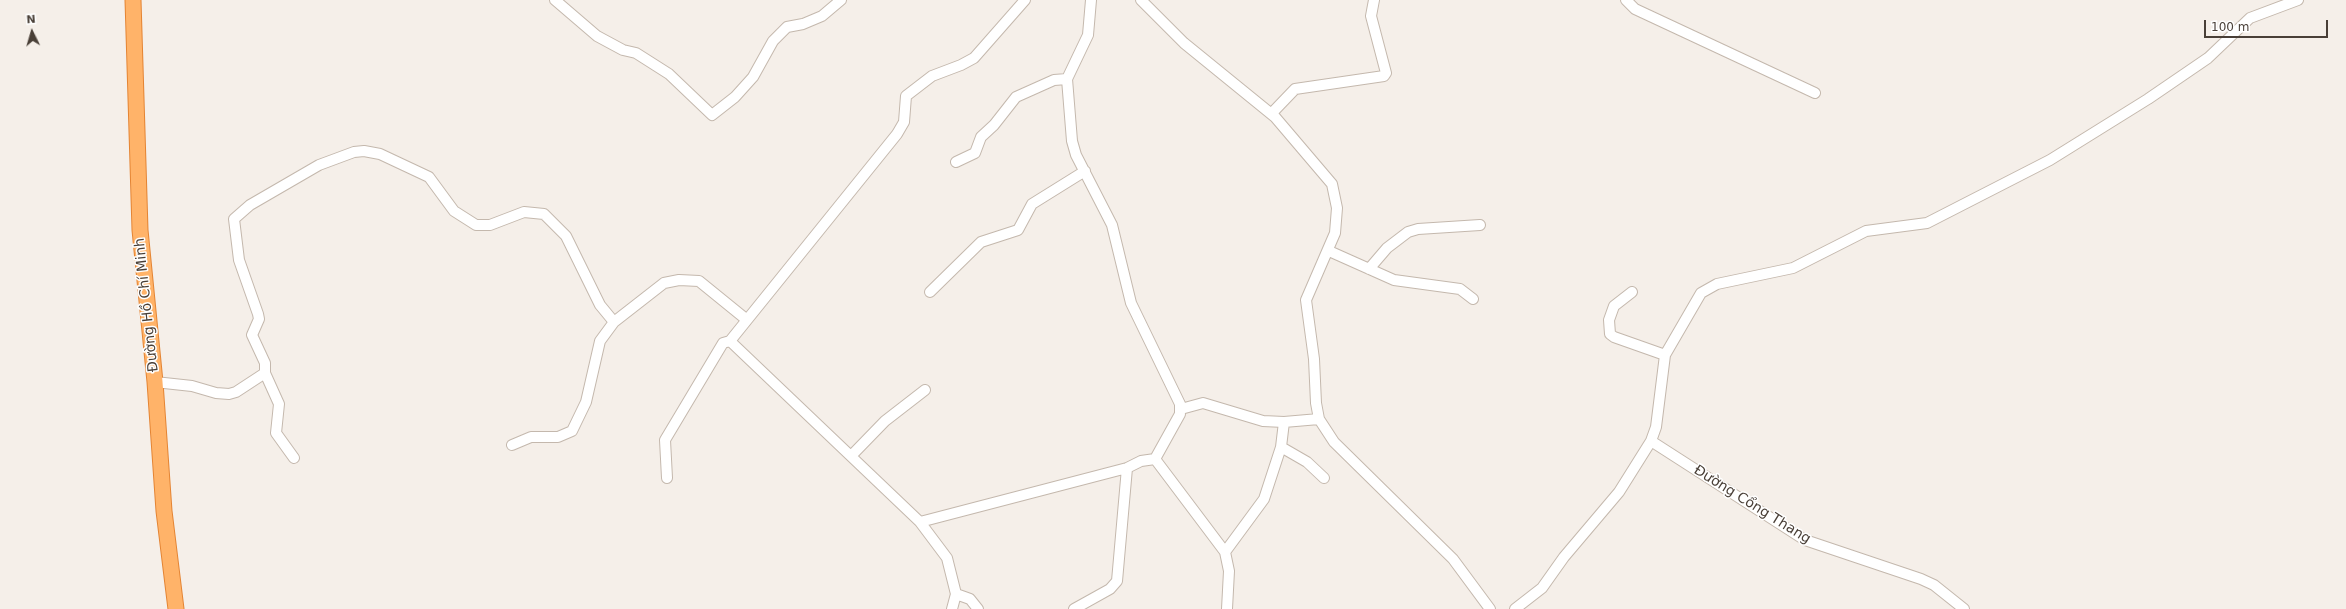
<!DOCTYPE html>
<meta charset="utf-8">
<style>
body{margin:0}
#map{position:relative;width:2346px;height:609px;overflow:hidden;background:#f5efe9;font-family:"DejaVu Sans",sans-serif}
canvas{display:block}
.north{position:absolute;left:12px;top:12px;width:40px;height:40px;-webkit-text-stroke:3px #fff;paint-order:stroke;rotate:355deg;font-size:11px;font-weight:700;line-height:16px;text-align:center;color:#493f37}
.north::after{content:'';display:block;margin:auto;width:14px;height:18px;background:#493f37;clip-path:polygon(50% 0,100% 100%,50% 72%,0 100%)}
.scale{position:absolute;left:2204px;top:20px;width:124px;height:18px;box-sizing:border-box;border:2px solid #493f37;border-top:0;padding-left:5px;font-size:12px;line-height:14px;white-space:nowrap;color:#493f37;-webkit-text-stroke:3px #fff;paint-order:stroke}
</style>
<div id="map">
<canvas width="2346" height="609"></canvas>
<div class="north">N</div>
<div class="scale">100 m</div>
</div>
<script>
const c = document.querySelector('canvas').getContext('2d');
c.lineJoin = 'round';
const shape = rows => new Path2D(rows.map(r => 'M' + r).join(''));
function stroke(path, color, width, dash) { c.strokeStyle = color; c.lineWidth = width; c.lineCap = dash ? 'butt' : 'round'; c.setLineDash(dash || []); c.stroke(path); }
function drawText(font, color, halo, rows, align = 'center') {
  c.font = font + ' "DejaVu Sans",sans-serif'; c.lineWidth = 3; c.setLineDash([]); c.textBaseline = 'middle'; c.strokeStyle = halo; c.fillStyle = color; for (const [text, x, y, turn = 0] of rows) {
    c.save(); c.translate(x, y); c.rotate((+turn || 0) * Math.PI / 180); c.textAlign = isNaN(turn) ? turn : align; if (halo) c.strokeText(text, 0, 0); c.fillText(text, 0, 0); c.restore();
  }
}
const minor = shape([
 [555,0,597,36,623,50,636,53,669,74,712,115,735,97,753,77,773,41,787,27,803,24,822,16,841,0],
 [1025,0,974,58,961,65,932,76,906,96,904,122,897,134,730,341,920,522,1127,468,1141,461,1155,459,1225,552,1229,571,1227,609],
 [1091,0,1088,35,1067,79,1072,141,1076,155,1112,225,1131,303,1180,404,1180,414,1155,459],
 [1141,0,1184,43,1275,117,1332,184,1337,208,1335,233,1306,300,1314,359,1316,403,1319,419,1334,442,1453,559,1490,609],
 [1626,0,1635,9,1815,93],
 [1271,114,1295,89,1384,76,1386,73,1371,16,1374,0],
 [956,162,975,153,981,137,994,125,1016,97,1054,80,1067,79],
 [1329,251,1394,280,1460,289,1473,299],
 [1369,269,1387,248,1408,232,1418,229,1480,225],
 [930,292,981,242,1018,230,1032,204,1085,171],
 [1632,292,1614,306,1609,320,1610,334,1614,337,1665,355],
 [155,382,192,386,216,393,229,394,236,392,265,373],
 [1181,409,1203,403,1263,421,1284,422,1319,419],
 [1651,441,1805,540,1921,579,1934,585,1964,609],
 [512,445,531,437,558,437,572,431,586,402,600,341,614,322,664,283,679,280,699,281,747,320],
 [1281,447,1307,462,1324,478],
 [851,456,885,421,925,390],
 [294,458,276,433,279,404,265,373,265,363,252,335,259,319,258,314,239,260,234,219,250,205,319,165,354,152,364,151,380,154,429,177,454,211,476,225,490,225,524,212,544,214,566,236,600,305,614,322],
 [667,478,665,440,723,343,730,341],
 [920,522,947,558,956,594,952,609],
 [1225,552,1264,499,1281,447,1284,422],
 [956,594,970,599,978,609],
 [1074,609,1110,589,1117,581,1127,468],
 [1515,609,1542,588,1564,557,1619,492,1651,441,1656,427,1665,355,1701,293,1717,284,1793,268,1866,231,1927,223,2050,160,2148,99,2208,58,2250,18,2298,0]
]);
const highway = shape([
 [133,0,140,230,155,382,164,511,176,609]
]);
stroke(minor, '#c4b8ad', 12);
stroke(highway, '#e48433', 17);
stroke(minor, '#fff', 10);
stroke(highway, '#ffb369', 15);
drawText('14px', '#493f37', '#fff', [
 ["Đường Hồ Chí Minh",147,305,-96],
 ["Đường Cổng Thang",1752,505,32]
]);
</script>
